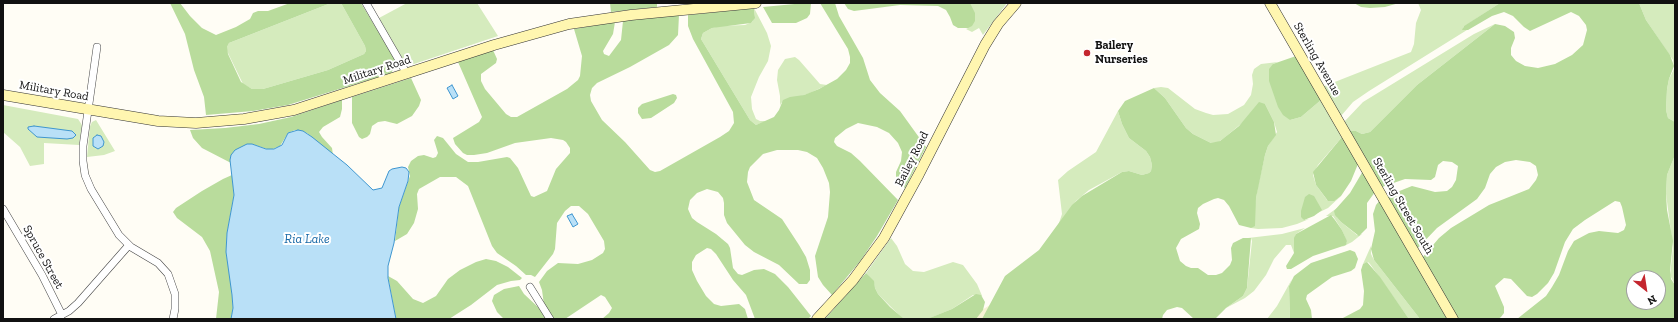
<!DOCTYPE html>
<style>
body{margin:0}
#map{position:relative;width:1678px;height:322px;overflow:hidden;background:#fffdf5;font-family:"Zilla Slab",serif}
canvas{display:block}
.frame{position:absolute;inset:0;border:4px solid #111;pointer-events:none}
.north{position:absolute;left:1626px;top:270px;width:40px;height:40px;box-sizing:border-box;background:#fff;border:1px solid #a0a0a0;border-radius:50%;rotate:150deg;font-size:11px;font-weight:700;line-height:16px;text-align:center;color:#111}
.north::after{content:'';display:block;margin:auto;width:14px;height:18px;background:#c4262e;clip-path:polygon(50% 0,100% 100%,50% 72%,0 100%)}
</style>
<div id="map">
<canvas width="1678" height="322"></canvas>
<div class="frame"></div>
<div class="north">N</div>
</div>
<script>
const c = document.querySelector('canvas').getContext('2d');
c.lineJoin = 'round';
function fillPath(path, color) { c.fillStyle = color; c.fill(path, 'evenodd'); }
const shape = rows => new Path2D(rows.map(r => 'M' + r).join(''));
function stroke(path, color, width, dash) { c.strokeStyle = color; c.lineWidth = width; c.lineCap = dash ? 'butt' : 'round'; c.setLineDash(dash || []); c.stroke(path); }
function drawText(font, color, halo, rows, align = 'center') {
  c.font = font + ' "Zilla Slab",serif'; c.lineWidth = 4; c.setLineDash([]); c.textBaseline = 'middle'; c.strokeStyle = halo; c.fillStyle = color; for (const [text, x, y, turn = 0] of rows) {
    c.save(); c.translate(x, y); c.rotate((+turn || 0) * Math.PI / 180); c.textAlign = isNaN(turn) ? turn : align; if (halo) c.strokeText(text, 0, 0); c.fillText(text, 0, 0); c.restore();
  }
}
fillPath(shape([
 [990,305,998,319,967,319]
]), '#f6f3d4');
fillPath(shape([
 [331,3,341,3,365,46,366,51,364,54,328,70,263,89,252,89,243,84,227,51,227,47,229,43],
 [407,3,477,3,498,36,414,64,408,63,402,58,379,18],
 [965,3,1007,3,983,35,979,28,972,32,966,29,968,28],
 [1418,3,1500,3,1463,27,1463,30,1467,30,1369,91,1353,102,1341,116,1322,87,1411,52,1414,44,1416,23,1421,10],
 [1639,3,1675,3,1675,122,1668,118,1666,110,1667,89,1669,79,1674,69,1673,60,1646,20],
 [754,8,767,33,771,46,768,61,759,77,751,97,752,109,756,119,760,121,767,121,756,125,750,120,701,39,703,33,712,28,720,26,745,25,752,22,755,16],
 [1495,24,1417,85,1370,132,1362,134,1356,131,1350,131,1344,122,1363,102,1474,34],
 [795,57,799,60,820,84,827,85,810,93,781,103,780,106,780,96,777,80,778,70,785,59],
 [1278,62,1273,64,1290,120,1301,117,1321,100,1342,137,1318,165,1313,175,1316,185,1327,200,1332,201,1341,196,1328,208,1303,220,1309,219,1297,224,1282,228,1258,229,1251,228,1258,186,1265,155,1268,146,1277,132,1274,122,1265,104,1224,138,1217,143,1211,143,1193,134,1186,128,1165,98,1154,88,1161,87,1168,88,1195,109,1206,113,1213,115,1228,114,1244,105,1251,95,1253,84,1252,75,1254,69,1261,64],
 [3,105,78,119,82,125,79,145,44,143,44,164,30,166,20,147,3,132],
 [1118,111,1122,124,1129,138,1146,151,1150,157,1152,165,1151,171,1149,173,1142,175,1129,171,1122,172,1089,190,1076,201,1058,226,1062,214,1058,180,1068,171,1096,152],
 [96,120,115,151,104,155,87,157,90,126,92,122],
 [1675,155,1675,285,1670,275,1673,247,1666,194,1667,175],
 [1337,208,1337,217,1341,222,1357,235,1362,234,1352,242,1342,247,1347,242,1342,230,1333,216,1326,216],
 [1305,228,1296,234,1294,241,1294,253,1291,245,1286,245,1274,259,1266,275,1254,291,1245,298,1226,308,1243,296,1247,288,1252,241,1251,238,1248,238,1282,234],
 [891,238,897,246,905,264,913,271,924,272,953,262,963,265,977,284,983,298,982,296,973,295,952,309,930,318,902,318,878,294,875,288,874,283,866,273],
 [1371,246,1371,254,1374,260,1420,319,1409,319,1370,264,1368,262,1363,264],
 [1292,279,1289,286,1290,319,1267,319,1277,306]
]), '#d5ebbd');
fillPath(shape([
 [170,3,180,3,190,16,202,28,216,35,236,27,250,19,253,13,258,11,268,11,290,3,331,3,229,43,227,47,228,54,241,82,252,89,263,89,328,70,364,54,366,51,365,46,341,3,361,3,394,58,396,63,395,67,391,73,288,105,253,111,206,115,204,97,194,70,185,34],
 [610,3,657,3,657,7,611,12],
 [805,3,811,3,810,14,807,18,796,23,772,23,763,7],
 [820,3,835,3,839,16,863,58,870,80,880,93,900,111,926,147,905,188,898,183,896,176,896,172,901,161,902,152,898,143,889,133,877,127,858,123,846,129,835,138,834,142,837,146,851,153,860,161,898,200,877,236,861,260,832,295,823,285,818,277,815,256,828,217,830,192,829,183,823,168,817,158,807,152,798,150,777,150,763,154,750,167,748,172,747,182,754,200,782,219,799,245,806,257,810,270,810,280,807,284,799,284,779,265,754,252,745,245,727,223,724,215,724,203,723,198,718,192,707,189,697,193,690,200,688,209,692,218,697,222,716,234,728,244,730,248,733,268,738,274,742,275,754,270,764,269,775,274,788,287,811,316,808,319,755,319,746,295,733,280,716,254,711,249,707,248,696,255,692,262,692,270,697,281,706,296,714,304,721,306,739,304,745,309,748,319,602,319,609,313,612,308,605,297,601,295,565,319,553,319,544,305,542,290,539,282,547,271,558,263,578,264,592,260,603,253,605,249,604,241,588,214,579,206,571,206,565,211,557,223,555,249,553,254,535,277,531,275,526,275,516,266,497,253,492,246,468,186,456,177,440,177,419,189,417,194,418,209,414,223,407,234,395,241,399,207,410,176,408,167,411,161,418,156,424,155,433,158,436,157,438,153,434,140,437,136,443,138,456,154,468,162,478,162,507,157,510,158,518,168,531,196,534,197,547,191,556,169,570,153,570,148,566,142,563,140,551,138,515,143,487,153,474,155,467,155,463,153,455,144,453,138,479,122,482,117,458,62,493,50,497,59,496,63,481,74,481,81,485,89,506,114,511,117,517,117,567,89,578,80,580,76,582,56,574,29,615,22,613,34,603,51,604,54,609,56,621,40,623,21,679,15,678,35,669,45,630,67,597,83,592,88,590,95,591,101,602,120,625,142,650,170,655,172,660,171,720,137,729,131,734,123,733,112,693,39,688,26,688,15,754,8,755,18,751,23,712,28,703,33,701,39,750,120,756,125,774,117,779,110,783,100,790,97,804,95,819,89,837,79,846,70,850,63,850,57,848,49],
 [844,3,970,3,975,13,975,21,972,26,968,28,958,28,953,25,950,17,946,10,938,6,900,5,854,11,848,9],
 [1354,3,1399,3,1385,7,1370,8,1361,7],
 [1500,3,1639,3,1646,20,1670,55,1674,66,1669,79,1667,89,1666,110,1668,118,1675,122,1675,155,1667,175,1666,194,1667,210,1673,241,1670,271,1671,279,1675,285,1675,319,1517,319,1546,296,1552,287,1559,275,1568,251,1574,241,1589,233,1599,231,1618,233,1624,230,1626,225,1622,207,1620,202,1615,201,1585,220,1573,229,1565,242,1554,273,1548,283,1537,294,1532,297,1527,296,1511,279,1504,278,1495,286,1504,307,1504,313,1501,317,1498,319,1458,319,1422,258,1439,238,1451,228,1489,205,1529,189,1536,180,1538,175,1536,166,1530,162,1516,160,1505,162,1496,167,1490,174,1485,188,1477,199,1437,228,1417,249,1387,196,1412,186,1435,192,1447,191,1452,187,1456,180,1458,166,1452,162,1443,161,1438,165,1435,177,1431,180,1405,179,1382,187,1350,131,1356,131,1362,134,1370,132,1417,85,1495,24,1505,26,1514,32,1515,38,1511,48,1511,55,1516,61,1525,66,1538,68,1555,64,1572,55,1583,45,1587,30,1586,25,1579,16,1571,12,1530,31,1524,27,1513,16,1504,12,1492,16,1468,30,1462,30,1464,26],
 [1634,278,1658,278,1658,302,1634,302],
 [1296,56,1321,100,1301,117,1290,120,1283,115,1278,107,1269,81,1269,69,1273,64],
 [411,78,421,100,419,106,412,116,397,124,385,121,378,122,372,126,370,134,367,137,362,139,359,137,352,123,352,97],
 [1154,88,1165,98,1186,128,1193,134,1211,143,1220,141,1239,126,1259,102,1265,104,1274,122,1276,135,1268,146,1265,155,1256,198,1255,226,1251,228,1239,225,1229,206,1224,200,1218,198,1214,199,1203,204,1198,208,1197,213,1200,224,1199,229,1181,239,1176,248,1180,261,1186,266,1191,268,1198,268,1208,275,1216,275,1222,273,1230,265,1232,260,1231,248,1233,243,1243,238,1251,238,1247,288,1243,296,1226,308,1215,319,1194,319,1182,308,1177,307,1167,310,1163,315,1162,319,982,319,1005,276,1039,250,1072,205,1082,196,1122,172,1129,171,1142,175,1149,173,1151,171,1152,165,1150,157,1146,151,1129,138,1122,124,1118,111,1125,101],
 [673,94,676,95,677,98,674,103,651,118,642,119,638,113,638,108,642,104],
 [342,100,342,109,340,117,323,127,319,132,322,137,332,148,333,155,307,133,295,130,288,133,280,146,270,150,252,144,230,160,231,163,202,148,193,138,190,130,225,128,259,124,291,117],
 [1342,137,1358,164,1351,181,1341,196,1334,201,1328,201,1316,185,1313,172],
 [1363,171,1375,192,1367,203,1367,228,1359,236,1341,222,1335,215,1334,211,1350,193],
 [232,175,234,195,227,233,226,252,231,283,233,308,231,319,216,319,219,292,210,251,202,237,177,218,173,212,176,208,202,191,223,179],
 [1309,194,1314,196,1322,210,1314,216,1304,220,1301,217,1301,211,1305,197],
 [1380,200,1448,319,1420,319,1374,260,1371,249,1375,231,1373,214,1376,205],
 [1331,215,1335,220,1342,230,1347,241,1346,245,1313,256,1291,269,1287,269,1286,266,1294,253,1294,238,1296,234],
 [1350,250,1355,252,1358,259,1355,268,1351,271,1332,277,1307,295,1306,299,1311,310,1312,319,1290,319,1289,286,1294,276,1311,263],
 [486,259,496,261,508,267,522,278,520,280,511,281,497,285,471,305,449,319,396,319,388,276,397,281,413,299,423,303,436,296,448,279,460,270,476,262],
 [1367,262,1380,277,1409,319,1341,319,1360,309,1363,305,1364,291,1361,270,1363,264],
 [866,273,874,281,875,288,878,294,890,307,904,319,825,319],
 [519,286,524,294,539,308,547,319,504,319,497,312,492,301,494,295,504,289],
 [976,294,981,295,985,302,983,310,976,319,927,319,952,309]
]), '#b9dc9c');
const water = shape([
 [452,85,458,96,453,99,447,88,452,85],
 [34,126,72,131,76,135,73,138,67,139,37,137,28,129,28,127,34,126],
 [298,130,303,131,312,137,347,165,373,190,382,188,389,171,392,169,402,167,406,168,409,172,408,181,399,207,394,243,388,266,388,278,396,319,231,319,233,308,232,295,226,252,227,233,234,195,230,160,231,155,235,150,247,144,252,144,266,149,274,149,282,145,288,133,298,130],
 [97,135,101,136,104,142,103,146,98,149,93,146,93,138,97,135],
 [572,214,578,224,573,227,567,216,572,214]
]);
fillPath(water, '#b9e0f7');
stroke(water, '#3f96cf', 1);
const street = shape([
 [366,3,407,74],
 [97,47,83,146,83,161,85,175,91,189,119,235,131,247,158,263,168,274,175,294,175,309,173,319],
 [3,209,42,275,62,315],
 [530,287,550,319],
 [54,319,69,311,78,303,129,245]
]);
const secondary = shape([
 [1270,3,1453,319],
 [3,95,158,121,196,123,244,119,294,110,494,45,569,24,631,15,756,3],
 [817,319,853,280,884,238,919,174,985,45,998,24,1016,3]
]);
stroke(street, '#444', 8);
stroke(secondary, '#333', 11);
stroke(street, '#fff', 7);
stroke(secondary, '#fff6b0', 10);
for (const [x, y, r, color] of [
 [1087,53,4,"#c4262e"]
]) { const dot = new Path2D(); dot.arc(x, y, r, 0, 2 * Math.PI); c.fillStyle = color; c.fill(dot); stroke(dot, '#fff', 1.5); }
drawText('bold 12px', '#111', '#fff', [
 ["Bailery",1095,46],
 ["Nurseries",1095,60]
], 'left');
drawText('12px', '#111', '#fff', [
 ["Sterling Avenue",1317,59,60],
 ["Military Road",377,70,-18],
 ["Military Road",54,91,10],
 ["Bailey Road",912,159,-63],
 ["Sterling Street South",1403,206,60],
 ["Spruce Street",43,257,61]
]);
drawText('italic 13px', '#1768a6', '#fff', [
 ["Ria Lake",307,239]
]);
</script>
